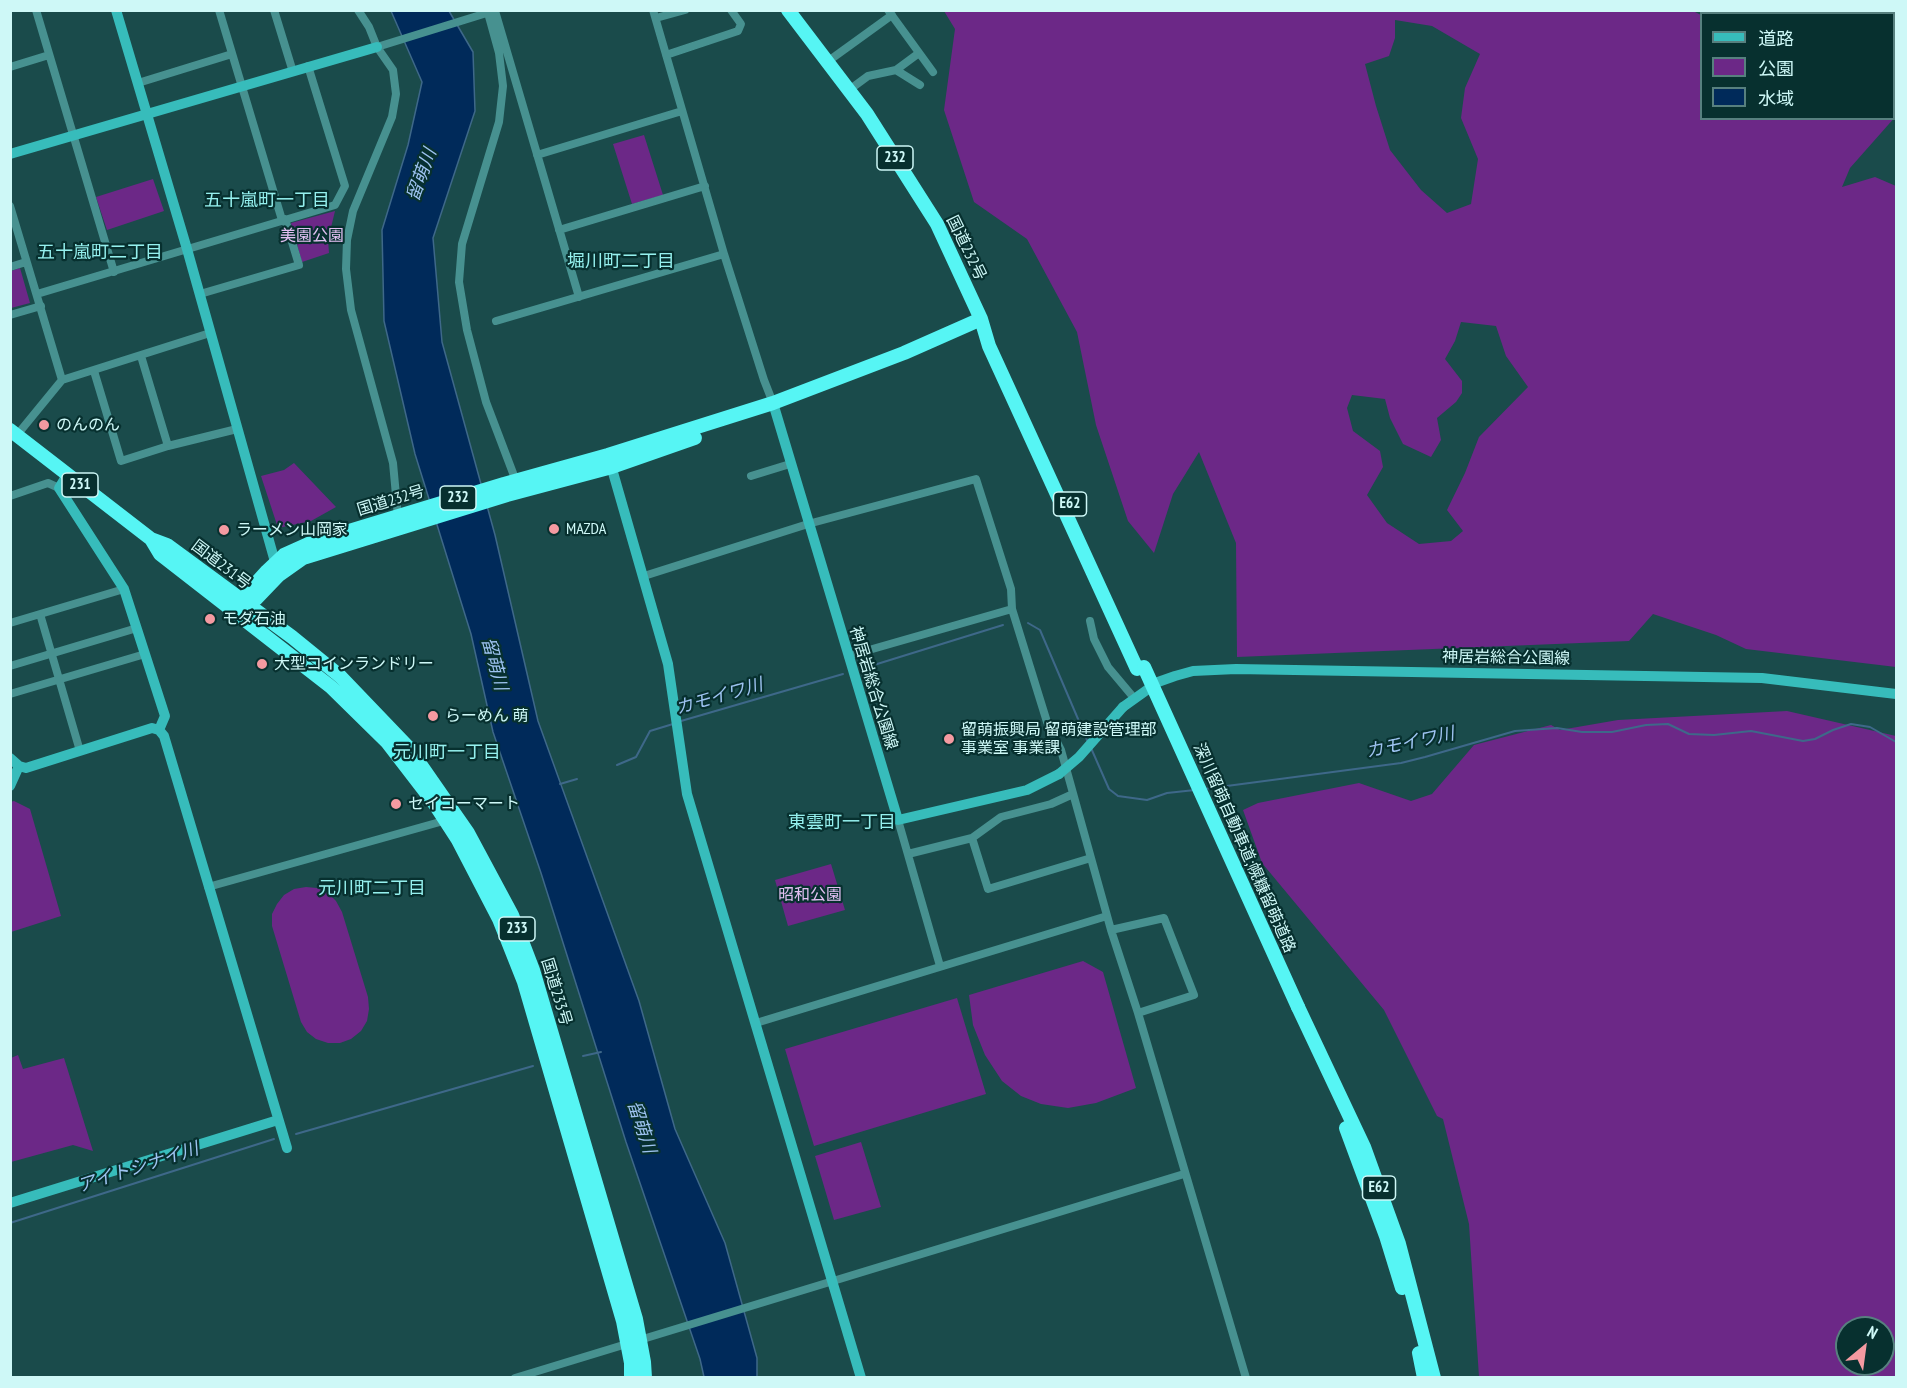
<!DOCTYPE html>
<meta charset="utf-8">
<style>
body{margin:0}
#map{position:relative;width:1907px;height:1388px;overflow:hidden;background:#1a4b4b;font-family:"PT Sans Narrow","Noto Sans JP",sans-serif}
canvas{display:block}
.frame{position:absolute;inset:0;border:12px solid #cef8f7;pointer-events:none}
.legend{position:absolute;left:1700px;top:12px;width:195px;height:108px;box-sizing:border-box;background:#07302f;border:2px solid #57807f;margin:0;padding:8px 10px;list-style:none;font-size:18px;color:#cef8f7}
.legend li{display:flex;align-items:center;gap:12px;height:30px}
.legend b{width:30px;border:2px solid #57807f}
.north{position:absolute;left:1835px;top:1316px;width:60px;height:60px;box-sizing:border-box;background:#07302f;border:2px solid #57807f;border-radius:50%;rotate:29deg;font-size:16px;font-weight:700;line-height:24px;text-align:center;color:#cef8f7}
.north::after{content:'';display:block;margin:auto;width:21px;height:27px;background:#f49aa1;clip-path:polygon(50% 0,100% 100%,50% 72%,0 100%)}
</style>
<div id="map">
<canvas width="1907" height="1388"></canvas>
<div class="frame"></div>
<ul class="legend">
<li><b style="height:8px;background:#37bcbb"></b>道路</li>
<li><b style="height:16px;background:#6c2887"></b>公園</li>
<li><b style="height:16px;background:#002a5a"></b>水域</li>
</ul>
<div class="north">N</div>
</div>
<script>
const c = document.querySelector('canvas').getContext('2d');
c.lineJoin = 'round';
function fillPath(path, color) { c.fillStyle = color; c.fill(path, 'evenodd'); }
const shape = rows => new Path2D(rows.map(r => 'M' + r).join(''));
function stroke(path, color, width, dash) { c.strokeStyle = color; c.lineWidth = width; c.lineCap = dash ? 'butt' : 'round'; c.setLineDash(dash || []); c.stroke(path); }
function drawText(font, color, halo, rows, align = 'center') {
  c.font = font + ' "PT Sans Narrow","Noto Sans JP",sans-serif'; c.lineWidth = 4.5; c.setLineDash([]); c.textBaseline = 'middle'; c.strokeStyle = halo; c.fillStyle = color; for (const [text, x, y, turn = 0] of rows) {
    c.save(); c.translate(x, y); c.rotate((+turn || 0) * Math.PI / 180); c.textAlign = isNaN(turn) ? turn : align; if (halo) c.strokeText(text, 0, 0); c.fillText(text, 0, 0); c.restore();
  }
}
fillPath(shape([
 [1779,10,1896,11,1896,116,1850,168,1842,187,1875,177,1896,186,1896,667,1746,649,1716,635,1653,614,1629,641,1237,657,1236,543,1199,452,1173,494,1154,553,1128,521,1096,425,1077,332,1027,239,974,202,944,110,955,29,944,11,1693,11,1701,15,1702,118,1894,118,1894,14,1775,13],
 [1395,20,1432,26,1480,54,1465,88,1461,118,1478,159,1471,204,1447,213,1421,190,1390,150,1376,106,1365,64,1389,56,1395,38],
 [1461,322,1496,326,1506,356,1528,387,1479,437,1465,473,1447,510,1463,531,1451,541,1419,544,1387,523,1367,495,1383,467,1380,451,1353,431,1347,408,1352,395,1385,399,1390,418,1403,444,1431,457,1441,440,1437,418,1456,402,1462,393,1462,381,1445,359,1455,341],
 [644,135,663,195,632,204,613,144],
 [153,179,164,211,107,230,96,197],
 [335,211,328,240,329,253,302,262,291,223],
 [20,268,30,303,11,308,11,271],
 [294,463,336,507,311,521,278,528,261,476,284,470],
 [1787,711,1896,736,1896,1377,1479,1377,1469,1224,1443,1119,1437,1116,1384,1010,1262,863,1243,810,1258,803,1359,783,1411,801,1432,794,1474,745,1551,725,1560,730,1618,720],
 [1847,1328,1883,1328,1883,1364,1847,1364],
 [14,801,30,809,61,916,11,932,10,802],
 [831,864,845,910,788,926,775,880],
 [306,887,317,888,328,893,336,901,342,912,368,997,369,1009,367,1021,361,1031,351,1039,340,1043,328,1043,316,1039,307,1032,301,1022,272,926,272,914,277,904,284,895,294,889],
 [1083,961,1103,972,1136,1088,1096,1103,1068,1108,1041,1104,1021,1096,1002,1081,985,1055,973,1025,969,995],
 [957,998,986,1094,814,1146,785,1049],
 [18,1055,23,1069,64,1058,93,1151,73,1145,11,1162,11,1058],
 [861,1142,881,1207,834,1220,815,1156]
]), '#6c2887');
const water = shape([
 [391,11,449,11,473,52,475,111,433,238,442,342,495,535,538,721,639,1001,675,1129,725,1243,757,1358,757,1377,704,1377,700,1359,626,1142,541,873,493,732,471,634,415,454,384,321,382,230,408,145,422,82,391,11]
]);
fillPath(water, '#002a5a');
stroke(water, '#3e6889', 1.5);
stroke(shape([
 [1028,623,1040,630,1087,740],
 [861,669,1003,625],
 [681,721,843,674],
 [1091,748,1109,789,1118,796,1147,800,1167,793,1195,790],
 [617,765,636,757,650,731,673,724],
 [560,784,577,779],
 [1204,789,1401,763,1425,757,1515,731,1557,728,1582,732,1612,732,1646,725,1668,724,1689,734,1714,735,1751,731,1803,741,1815,739,1833,730,1851,724,1870,727,1896,742],
 [583,1056,601,1052],
 [296,1134,533,1066],
 [10,1223,274,1139]
]), '#3e6889', 2);
stroke(shape([
 [36,10,114,272],
 [219,10,282,220],
 [274,10,293,72],
 [358,10,369,27,377,47,393,70,396,94,392,117,353,211,347,240,346,269,351,310,393,463,398,517],
 [653,10,724,254,764,380,773,403],
 [888,10,933,72],
 [495,11,579,297],
 [488,13,499,53,503,86,499,122,462,244,459,282,467,330,486,402,516,481],
 [656,18,685,10],
 [377,47,490,12],
 [666,55,738,31,741,24,731,10],
 [827,62,892,15],
 [10,67,49,55],
 [896,70,920,85],
 [138,83,232,54],
 [849,90,868,76,896,70,919,53],
 [537,155,682,111],
 [10,206,62,380],
 [559,230,705,186],
 [10,267,26,262],
 [37,294,335,205,345,186,308,66],
 [200,294,299,265,285,219],
 [10,315,41,306],
 [496,321,724,254],
 [141,356,168,446],
 [94,371,121,461,168,446,237,429],
 [17,435,62,380,210,333],
 [751,476,790,464],
 [10,496,48,483,59,488],
 [644,576,808,524,976,479,1011,589,1012,609,1047,722,1061,750,1111,930,1138,1013,1246,1378],
 [40,614,80,751],
 [1090,621,1094,639,1108,667,1134,698],
 [10,623,124,589],
 [848,656,1012,609],
 [10,666,137,628],
 [10,694,145,654],
 [898,820,940,966],
 [972,838,988,889,1091,858],
 [908,854,972,838,1001,817,1051,804,1073,794],
 [208,887,447,820],
 [1111,930,1164,918,1194,995,1138,1013],
 [756,1023,1107,916],
 [515,1378,1184,1174]
]), '#479190', 8);
stroke(shape([
 [116,10,187,249,277,569],
 [10,154,377,47],
 [773,403,898,820,1027,790,1059,774],
 [610,462,668,664,687,794,861,1378],
 [67,475,59,488,124,589,165,716,159,730],
 [1123,707,1158,682,1175,676,1193,671,1236,669,1762,678,1896,694],
 [10,758,19,766,26,768,152,728,159,730,164,736,287,1148],
 [10,786,19,766],
 [10,1203,278,1120]
]), '#37bcbb', 10);
stroke(shape([
 [788,10,867,114,937,224,981,319,989,346,1137,669],
 [10,430,151,539,167,545,292,637,340,676,409,748,468,833,512,915,533,970,636,1319,644,1362,645,1378],
 [151,539,160,554,331,687,387,742,434,803,458,840,499,919,524,982,623,1321,631,1363,631,1378],
 [239,603,245,604,256,599,279,575,303,558,507,495,612,467,695,438],
 [245,610,248,592,267,571,284,555,313,542,504,484,608,455,773,403,904,353,981,319],
 [1298,1007,1364,1147,1399,1244,1434,1378],
 [1346,1128,1386,1236,1402,1288],
 [1419,1353,1424,1378]
]), '#56f5f4', 14);
stroke(shape([
 [1059,774,1079,757,1123,707]
]), '#37bcbb', 10);
stroke(shape([
 [1144,667,1298,1007]
]), '#56f5f4', 14);
for (const [x, y, r, color] of [
 [44,425,6,"#f49aa1"],
 [554,529,6,"#f49aa1"],
 [224,530,6,"#f49aa1"],
 [210,619,6,"#f49aa1"],
 [262,664,6,"#f49aa1"],
 [433,716,6,"#f49aa1"],
 [949,739,6,"#f49aa1"],
 [396,804,6,"#f49aa1"]
]) { const dot = new Path2D(); dot.arc(x, y, r, 0, 2 * Math.PI); c.fillStyle = color; c.fill(dot); stroke(dot, '#07302f', 2); }
for (const [x, y, w] of [
 [895,158,36],
 [80,485,36],
 [458,498,36],
 [1070,504,33],
 [517,929,36],
 [1379,1188,33]
]) { const box = new Path2D(); box.roundRect(x - w / 2, y - 12, w, 24, 4.5); c.fillStyle = '#07302f'; c.fill(box); stroke(box, '#cef8f7', 1.5); }
drawText('bold 15px', '#cef8f7', null, [
 ["232",895,158],
 ["231",80,485],
 ["232",458,498],
 ["E62",1070,504],
 ["233",517,929],
 ["E62",1379,1188]
]);
drawText('16px', '#e2c0f2', '#07302f', [
 ["美園公園",312,236],
 ["昭和公園",810,895]
]);
drawText('16px', '#cef8f7', '#07302f', [
 ["国道232号",966,248,64],
 ["国道232号",391,501,-17],
 ["国道231号",221,565,37],
 ["神居岩総合公園線",1506,658,1],
 ["神居岩総合公園線",873,688,73],
 ["深川留萌自動車道;幌糠留萌道路",1244,848,66],
 ["国道233号",556,992,73]
]);
drawText('16px', '#cef8f7', '#07302f', [
 ["のんのん",56,425],
 ["MAZDA",566,529],
 ["ラーメン山岡家",236,530],
 ["モダ石油",222,619],
 ["大型コインランドリー",274,664],
 ["らーめん 萌",445,716],
 ["留萌振興局 留萌建設管理部",961,730],
 ["事業室 事業課",961,748],
 ["セイコーマート",408,804]
], 'left');
drawText('italic 18px', '#9ec3f1', '#07302f', [
 ["留萌川",422,175,-70],
 ["留萌川",494,664,75],
 ["カモイワ川",719,697,-16],
 ["カモイワ川",1410,743,-12],
 ["留萌川",641,1127,72],
 ["アイトシナイ川",138,1168,-18]
]);
drawText('18px', '#95f0ee', '#07302f', [
 ["五十嵐町一丁目",267,201],
 ["五十嵐町二丁目",100,253],
 ["堀川町二丁目",621,262],
 ["元川町一丁目",447,753],
 ["東雲町一丁目",842,823],
 ["元川町二丁目",372,889]
]);
</script>
